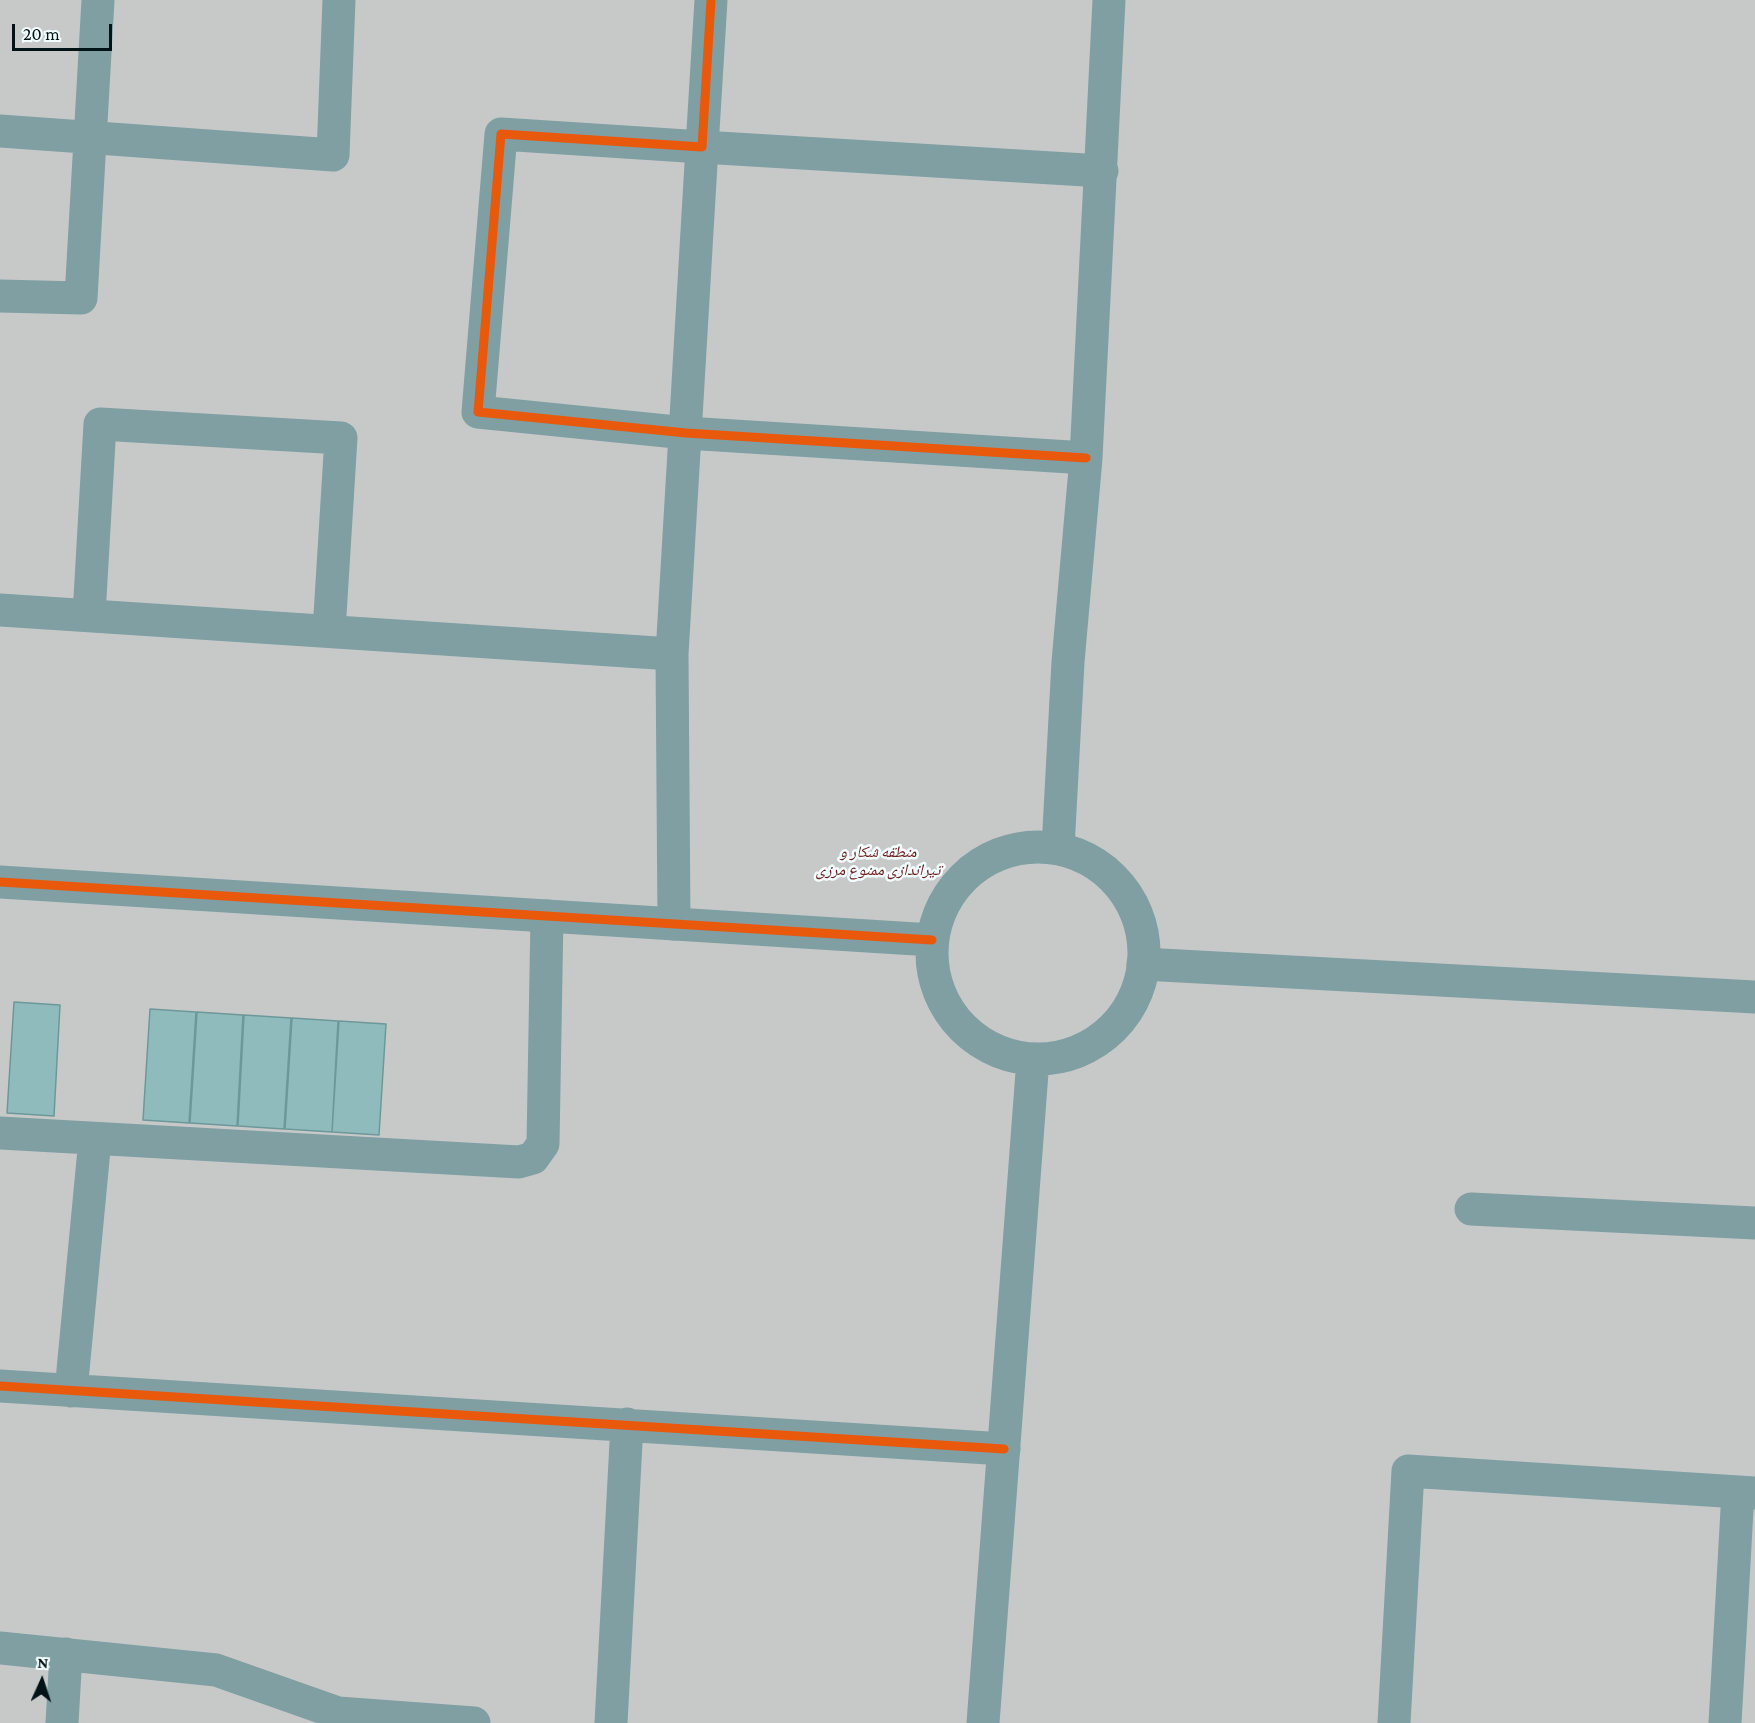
<!DOCTYPE html>
<meta charset="utf-8">
<style>
body{margin:0}
#map{position:relative;width:1755px;height:1723px;overflow:hidden;background:#9cd7de;font-family:"Crimson Pro",serif}
canvas{display:block}
.north{position:absolute;left:12px;top:1651px;width:60px;height:60px;-webkit-text-stroke:4px #f3fdfe;paint-order:stroke;rotate:3deg;font-size:16px;font-weight:700;line-height:24px;text-align:center;color:#001316}
.north::after{content:'';display:block;margin:auto;width:21px;height:27px;background:#001316;clip-path:polygon(50% 0,100% 100%,50% 72%,0 100%)}
.scale{position:absolute;left:12px;top:24px;width:100px;height:27px;box-sizing:border-box;border:3px solid #001316;border-top:0;padding-left:8px;font-size:18px;line-height:21px;white-space:nowrap;color:#001316;-webkit-text-stroke:4px #f3fdfe;paint-order:stroke}
</style>
<div id="map">
<canvas width="1755" height="1723"></canvas>
<div class="north">N</div>
<div class="scale">20 m</div>
</div>
<script>
const c = document.querySelector('canvas').getContext('2d');
c.lineJoin = 'round';
function fillPath(path, color) { c.fillStyle = color; c.fill(path, 'evenodd'); }
const shape = rows => new Path2D(rows.map(r => 'M' + r).join(''));
function stroke(path, color, width, dash) { c.strokeStyle = color; c.lineWidth = width; c.lineCap = dash ? 'butt' : 'round'; c.setLineDash(dash || []); c.stroke(path); }
function drawText(font, color, halo, rows, align = 'center') {
  c.font = font + ' "Crimson Pro","Noto Naskh Arabic",serif'; c.lineWidth = 5; c.setLineDash([]); c.textBaseline = 'middle'; c.strokeStyle = halo; c.fillStyle = color; for (const [text, x, y, turn = 0] of rows) {
    c.save(); c.translate(x, y); c.rotate((+turn || 0) * Math.PI / 180); c.textAlign = isNaN(turn) ? turn : align; if (halo) c.strokeText(text, 0, 0); c.fillText(text, 0, 0); c.restore();
  }
}
fillPath(shape([
 [0,0,1755,0,1755,1723,0,1723]
]), '#c7c9c9');
const building = shape([
 [14,1002,60,1005,54,1116,7,1113,14,1002],
 [150,1009,196,1012,189,1123,143,1120,150,1009],
 [197,1012,243,1015,237,1126,190,1123,197,1012],
 [244,1015,291,1018,284,1129,238,1126,244,1015],
 [292,1018,338,1021,332,1132,285,1129,292,1018],
 [339,1021,386,1024,379,1135,332,1132,339,1021]
]);
fillPath(building, '#90bbbc');
stroke(building, '#6d989a', 1.5);
stroke(shape([
 [711,0,702,147,501,134,478,412,686,433,1086,458],
 [0,131,333,155,339,0],
 [0,296,81,298,98,0],
 [0,610,672,654],
 [89,615,100,424,341,438,329,631],
 [1058,848,1068,662,1086,458,1109,0],
 [674,924,672,654,702,147,1102,171],
 [1143,964,1755,997],
 [0,1133,519,1162,533,1158,543,1144,547,916],
 [1471,1209,1755,1223],
 [0,1386,1004,1449],
 [71,1391,95,1139],
 [0,1648,216,1670,338,1713,474,1723],
 [62,1723,66,1654],
 [611,1723,627,1424],
 [1394,1723,1408,1471,1755,1493],
 [1725,1723,1738,1492]
]), '#7f9fa2', 33);
stroke(shape([
 '932 953a106 106 0 1 1 212 0a106 106 0 1 1-212 0Z',
 [0,882,932,940],
 [983,1723,1033,1059]
]), '#7f9fa2', 33);
stroke(shape([
 [711,0,702,147,501,134,478,412,686,433,1086,458],
 [0,882,932,940],
 [0,1386,1004,1449]
]), '#e8590c', 9);
drawText('italic 16px', '#6c1e1d', '#f3fdfe', [
 ["منطقه شکار و",878,852],
 ["تیراندازی ممنوع مرزی",878,870]
]);
</script>
